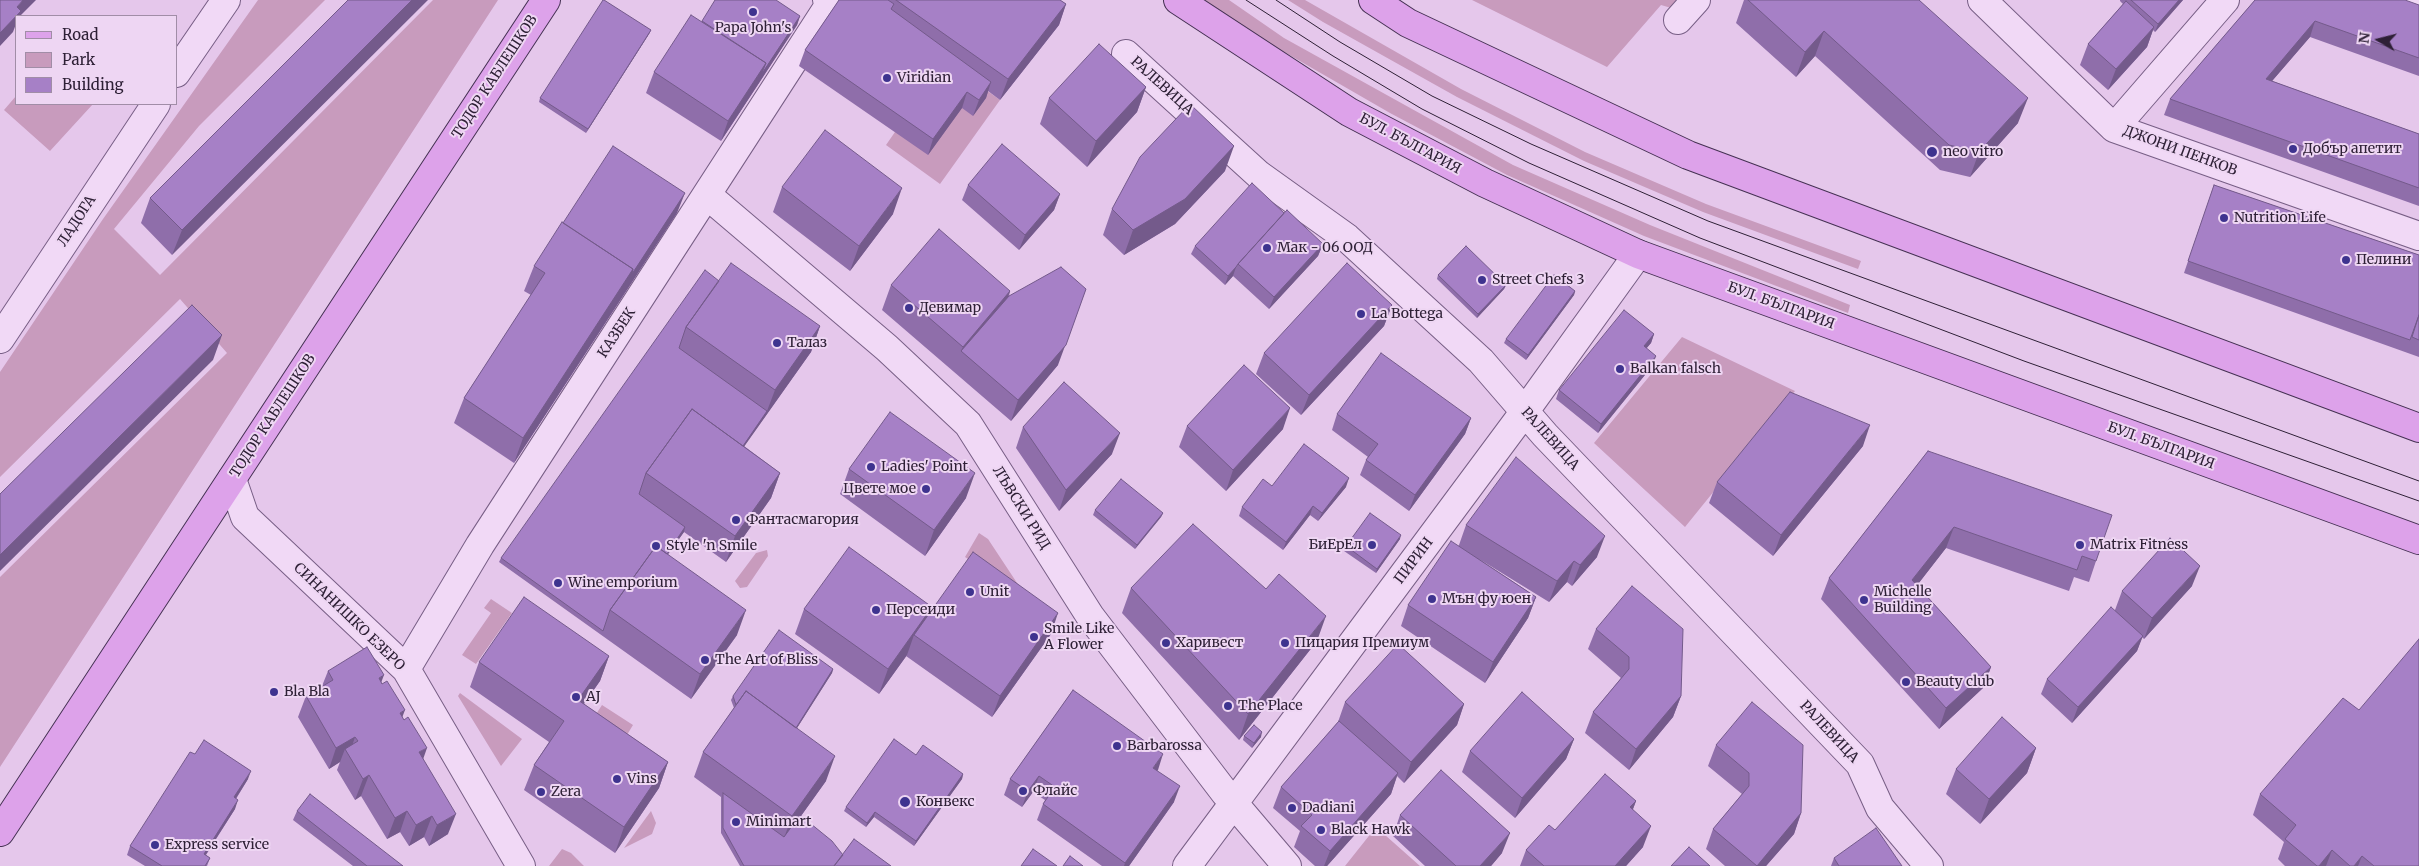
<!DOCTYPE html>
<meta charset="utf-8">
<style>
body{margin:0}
#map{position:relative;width:2419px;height:866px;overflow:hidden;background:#e5c7eb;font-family:Merriweather,serif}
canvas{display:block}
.legend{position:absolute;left:15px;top:15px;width:162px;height:90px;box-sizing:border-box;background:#eed6f3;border:1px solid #a18da7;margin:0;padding:6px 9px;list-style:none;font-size:15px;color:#2e2036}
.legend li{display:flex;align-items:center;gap:10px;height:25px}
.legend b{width:25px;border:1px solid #a18da7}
.north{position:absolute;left:2354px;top:15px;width:50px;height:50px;-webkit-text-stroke:4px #eed6f3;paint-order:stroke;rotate:278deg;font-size:14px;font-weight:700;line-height:20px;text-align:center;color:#2e2036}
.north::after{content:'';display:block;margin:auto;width:18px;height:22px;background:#2e2036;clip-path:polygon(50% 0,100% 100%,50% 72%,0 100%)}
</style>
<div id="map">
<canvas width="2419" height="866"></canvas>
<ul class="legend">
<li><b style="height:6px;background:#dda2ea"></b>Road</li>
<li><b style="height:14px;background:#c89bbd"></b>Park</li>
<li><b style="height:14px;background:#a680c6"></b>Building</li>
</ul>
<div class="north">N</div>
</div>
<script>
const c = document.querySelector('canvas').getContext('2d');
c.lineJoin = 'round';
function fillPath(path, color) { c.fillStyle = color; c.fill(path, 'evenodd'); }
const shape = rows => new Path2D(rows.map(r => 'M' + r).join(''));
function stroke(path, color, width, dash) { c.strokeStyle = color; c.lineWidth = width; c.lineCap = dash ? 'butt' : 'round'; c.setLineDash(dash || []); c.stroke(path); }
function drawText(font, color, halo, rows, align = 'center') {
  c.font = font + ' Merriweather,serif'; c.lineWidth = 4; c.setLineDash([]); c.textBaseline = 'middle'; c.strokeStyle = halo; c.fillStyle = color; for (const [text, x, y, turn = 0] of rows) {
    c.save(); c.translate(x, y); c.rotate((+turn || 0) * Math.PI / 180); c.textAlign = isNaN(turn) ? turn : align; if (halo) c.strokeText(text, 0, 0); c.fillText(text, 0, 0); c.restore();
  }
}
fillPath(shape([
 [258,0,325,0,199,126,114,229,160,275,433,0,498,0,0,767,0,577,227,353,180,299,0,477,0,372,103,219],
 [1204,0,1229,0,1284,38,1513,165,1650,225,1850,305,1848,313,1644,236,1507,175,1390,113,1279,49],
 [1288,0,1305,0,1461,89,1585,152,1706,204,1861,261,1858,269,1703,212,1584,161,1457,97,1323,22],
 [1472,0,1686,0,1678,10,1661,5,1607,67],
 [889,20,1000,100,940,184,886,145,895,132,885,25],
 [16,96,16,104,93,104,50,151,4,110],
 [1682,337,1795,391,1685,527,1594,443],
 [979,533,988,539,1021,589,995,577,965,557],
 [767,550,768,556,747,587,740,588,735,581,756,553],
 [491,599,512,613,476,664,462,655,491,613,484,608],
 [460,693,522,739,501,766,458,696],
 [602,705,633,725,619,748,587,728],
 [651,811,656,823,652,834,624,848],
 [1376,827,1420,866,1345,866],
 [562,849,571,853,584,866,549,866]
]), '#c89bbd');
const minor = shape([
 [1982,0,2114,128,2419,236],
 [2409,0,2419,4],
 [1678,20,1696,0],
 [1126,54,1259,175,1347,238,1481,361,1545,435,1860,764,1880,808,1929,866],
 [176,73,226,0],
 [2114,128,2225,0],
 [707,195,887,348,968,424,1090,616,1225,793,1287,866],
 [0,339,156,104],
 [232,479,245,517,406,669,521,866],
 [406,669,480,545,830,4,827,0],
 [1187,866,1525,411,1638,254]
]);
const major = shape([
 [1178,0,1349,112,1485,183,1638,254,2419,540],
 [1373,0,1408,23,1688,155,2419,428],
 [0,832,546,0]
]);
stroke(minor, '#775e85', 30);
stroke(major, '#453153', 30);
stroke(minor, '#f1d9f6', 28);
stroke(major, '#dda2ea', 28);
stroke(shape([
 [1246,0,1333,56,1422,109,1529,163,1700,238,2024,361,2419,501],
 [1276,0,1340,42,1432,96,1531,144,1708,221,2419,481]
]), '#2e2036', 1);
fillPath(shape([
 [348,0,172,255,141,223,150,198],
 [839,0,1060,0,1066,4,1059,25,1000,100,988,91,986,98,973,116,962,108,928,155,799,66,805,50],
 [1744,0,1919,0,2018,123,1970,177,1940,170,1815,56,1796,77,1736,23],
 [2120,0,2183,0,2155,32,2153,30,2147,47,2108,90,2080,65,2088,44,2123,4,2120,1],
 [2255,0,2419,5,2419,76,2310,37,2272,81,2419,134,2419,206,2164,115,2170,99],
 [800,16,797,25,721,141,646,93,654,72,702,21],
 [651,30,649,34,586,133,539,102,540,98],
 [1146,87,1137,112,1087,167,1040,124,1049,98],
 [1225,171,1175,224,1124,255,1103,235,1112,209],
 [968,185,1060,194,1054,210,1019,250,962,200],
 [2214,185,2419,255,2419,357,2184,273],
 [782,187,893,214,850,271,773,212],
 [677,213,514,463,454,423,464,398,531,295,524,291,534,266],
 [1284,213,1323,244,1318,256,1269,309,1233,276,1225,285,1191,254,1195,246],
 [1438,275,1506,285,1504,289,1477,318,1437,279],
 [719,281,820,326,811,352,744,446,780,473,771,498,726,562,684,532,668,554,737,635,691,699,499,562,501,558],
 [891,285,1010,291,1009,296,1058,365,1011,421,882,310],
 [1575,291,1574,295,1526,360,1504,343,1506,339],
 [1392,305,1384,326,1301,415,1256,374,1264,353],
 [1654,334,1651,343,1646,348,1653,365,1598,433,1556,399,1559,390],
 [1337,414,1471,418,1465,434,1409,511,1360,475,1366,460,1368,457,1332,430],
 [1187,426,1283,429,1226,491,1179,447],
 [1023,427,1112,454,1059,511,1016,448],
 [1863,446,1773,556,1709,503,1717,482],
 [1928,451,2096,561,2089,582,2074,577,2069,591,1946,548,1917,585,1991,667,1983,688,1939,729,1821,599,1829,578],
 [849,469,966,498,925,556,840,494],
 [1346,487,1318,521,1310,515,1283,550,1239,516,1242,507],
 [1095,510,1163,513,1161,517,1135,549,1093,515],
 [1466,525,1597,557,1572,586,1567,582,1549,602,1479,559,1536,597,1528,618,1485,683,1401,626,1408,605,1459,545],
 [1400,539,1376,573,1344,551,1346,546],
 [2192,586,2144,639,2142,637,2137,651,2072,723,2041,694,2047,679,2115,610,2122,591],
 [1131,588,1266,589,1317,641,1239,740,1122,613],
 [932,607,930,612,1051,634,992,717,906,656,907,655,879,694,795,634,804,609],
 [1596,629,1681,696,1673,717,1629,770,1585,733,1593,712,1621,678,1588,649],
 [609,656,600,681,584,704,668,762,659,788,615,853,524,790,534,765,549,742,470,687,479,662],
 [833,669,832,673,797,728,826,781,801,816,843,855,891,866,740,866,721,833,721,797,694,777,703,752,734,708,731,700,733,696],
 [328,671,381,682,402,717,423,759,448,834,429,846,424,837,409,846,400,832,387,839,361,796,355,800,337,770,340,762,329,769,298,717,306,696,322,686],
 [1073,690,1157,771,1174,802,1129,866,1102,866,1037,820,1043,804,1045,800,1033,792,1022,807,1004,795,1010,779],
 [1345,702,1464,704,1457,725,1404,783,1397,776,1391,794,1327,866,1315,866,1294,847,1300,831,1273,808,1281,787,1338,722],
 [1244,736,1261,737,1252,748,1243,740],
 [1574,739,1566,759,1515,818,1462,772,1470,751],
 [1716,745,1801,813,1794,834,1766,866,1725,866,1706,849,1713,829,1742,794,1708,766],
 [2036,748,2027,773,1980,824,1946,794,1956,769],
 [195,754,248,779,236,799,235,809,206,855,210,858,207,866,145,866,127,855,130,846],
 [916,755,963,774,962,779,914,846,874,817,866,827,844,811,846,807],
 [2260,794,2419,866,2285,866,2278,859,2284,842,2253,815],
 [1636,801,1633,809,1643,847,1626,866,1520,866,1526,850],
 [297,811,403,866,353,866,293,820],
 [1400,815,1502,853,1491,866,1425,866,1393,836],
 [1834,858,1902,866,1831,866]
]), '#8f6eaa');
fillPath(shape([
 [23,0,36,0,20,16,16,16,16,24,13,32,0,46,0,33,17,7],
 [412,0,428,0,172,255,182,230],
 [2179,0,2183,0,2155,32,2158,24],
 [1066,4,1059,25,1000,100,1008,79],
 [800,16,797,25,721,141,728,121,766,63],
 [2315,21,2310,37,2260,95,2266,79],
 [2154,27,2147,47,2108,90,2116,69],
 [651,30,649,34,586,133,588,129],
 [1824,31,1815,56,1796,77,1805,52],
 [991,82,986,98,973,116,979,100],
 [1146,87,1137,112,1087,167,1096,141],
 [967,92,962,108,928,155,933,139],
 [2028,98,2018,123,1970,177,1979,152],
 [1234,146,1225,171,1175,224,1124,255,1133,230],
 [902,188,893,214,850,271,859,246],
 [685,193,677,213,514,463,523,438,633,269],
 [1060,194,1054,210,1019,250,1025,235],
 [1323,244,1318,256,1269,309,1274,297],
 [1236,267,1233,276,1225,285,1228,276],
 [1506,285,1504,289,1477,318,1478,314],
 [1086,289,1058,365,1011,421,1018,400],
 [1010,291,1001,316,961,351,963,347],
 [1575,291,1574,295,1526,360,1528,355],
 [1392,305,1384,326,1301,415,1309,395],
 [820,326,811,352,729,468,730,463,767,411,775,390],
 [1654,334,1651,343,1641,355,1644,346],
 [222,335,213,360,0,571,0,555],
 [1656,356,1653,365,1598,433,1601,424],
 [1290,408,1283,429,1226,491,1233,470],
 [1471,418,1465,434,1409,511,1415,495],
 [1870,425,1863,446,1773,556,1781,535],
 [1120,433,1112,454,1059,511,1066,490],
 [780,473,771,498,726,562,735,536],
 [975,473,966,498,925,556,934,530],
 [1349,478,1346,487,1318,521,1322,513],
 [1313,506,1310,515,1283,550,1286,542],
 [1163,513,1161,517,1135,549,1137,545],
 [685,527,684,532,653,575,655,571],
 [1954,527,1946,548,1905,601,1912,580],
 [1401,535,1400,539,1376,573,1377,569],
 [1605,536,1597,557,1572,586,1580,565],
 [1574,561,1567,582,1549,602,1557,581],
 [2200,566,2192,586,2144,639,2152,618],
 [1536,597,1528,618,1485,683,1493,662],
 [932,607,923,632,914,635,907,655,879,694,888,669],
 [746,610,737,635,691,699,700,674],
 [1058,613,1051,634,992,717,1000,696],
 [1326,616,1317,641,1239,740,1248,714],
 [2143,636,2137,651,2072,723,2078,707],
 [609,656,600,681,569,725,578,700],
 [1991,667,1983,688,1939,729,1946,708],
 [833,669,832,673,783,750,785,746],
 [384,675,376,696,379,678],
 [1681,696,1673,717,1629,770,1636,749],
 [1464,704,1457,725,1404,783,1411,762],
 [405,710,397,731,400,713],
 [1262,732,1261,737,1252,748,1254,743],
 [355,737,349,755,345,749,340,762,329,769,336,748],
 [1574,739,1566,759,1515,818,1522,798],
 [427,748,420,768,419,752],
 [2036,748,2027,773,1980,824,1989,799],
 [1163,754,1158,770,1148,784,1153,768],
 [835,756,826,781,783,841,792,816],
 [668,762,659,788,615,853,624,827],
 [251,771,248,779,231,806,234,797],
 [1398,773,1391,794,1327,866,1324,866,1330,851],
 [963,774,962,779,914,846,916,841],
 [369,775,361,796,355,800,363,779],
 [1039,776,1033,792,1022,807,1028,791],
 [1180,786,1174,802,1129,866,1124,866,1125,863],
 [238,800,235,809,201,862,204,854],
 [1636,801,1628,822,1630,807],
 [407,811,400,832,387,839,395,818],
 [875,812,874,817,866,827,867,823],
 [1801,813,1794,834,1766,866,1756,866],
 [456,814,448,834,429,846,437,825],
 [432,816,424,837,409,846,416,825],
 [1651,826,1643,847,1626,866,1615,866],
 [1510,833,1502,853,1491,866,1480,866],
 [2332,850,2326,866,2319,866],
 [2362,856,2358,866,2354,866]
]), '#745a8b');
const building = shape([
 [0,0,23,0,17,7,21,11,0,33,0,0],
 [348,0,412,0,182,230,150,198,348,0],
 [603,0,604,0,651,30,588,129,540,98,603,0],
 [715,0,776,0,800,16,761,75,766,63,702,21,715,0],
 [839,0,888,0,894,4,891,9,991,82,979,100,967,92,933,139,805,50,839,0],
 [896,0,1060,0,1066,4,1008,79,896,0],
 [1748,0,1919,0,2028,98,1979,152,1949,145,1824,31,1805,52,1748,0],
 [2131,0,2179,0,2158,24,2131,0],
 [2255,0,2405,0,2419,5,2419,58,2315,21,2266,79,2419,134,2419,188,2170,99,2255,0],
 [2126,1,2154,27,2116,69,2088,44,2126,1],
 [691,15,766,63,728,121,654,72,691,15],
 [1099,44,1146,87,1096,141,1049,98,1099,44],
 [1190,104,1234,146,1185,199,1133,230,1112,209,1140,157,1190,104],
 [825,130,902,188,859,246,782,187,825,130],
 [1002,144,1060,194,1025,235,968,185,1002,144],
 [613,146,685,193,632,274,633,269,563,223,613,146],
 [1252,183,1284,213,1238,264,1236,267,1228,276,1195,246,1252,183],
 [2214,185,2419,255,2419,315,2410,340,2188,261,2214,185],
 [1287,210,1323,244,1274,297,1238,264,1287,210],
 [562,222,633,269,523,438,464,398,545,273,534,266,562,222],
 [939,229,1010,291,963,347,891,285,939,229],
 [1466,246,1506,285,1478,314,1438,275,1466,246],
 [731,263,820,326,775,390,686,327,731,263],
 [1347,263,1392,305,1309,395,1264,353,1347,263],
 [1061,267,1086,289,1066,345,1018,400,961,351,1009,296,1061,267],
 [705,270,719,281,686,327,679,348,767,411,743,446,692,409,646,473,639,494,685,527,667,554,656,546,610,610,603,631,501,558,705,270],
 [1554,275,1575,291,1528,355,1506,339,1554,275],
 [192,305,222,335,0,555,0,494,192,305],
 [1624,310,1654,334,1644,346,1656,356,1601,424,1559,390,1624,310],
 [2419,315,2419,340,2412,337,2419,315],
 [1381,353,1471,418,1415,495,1366,460,1378,444,1337,414,1381,353],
 [1244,365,1290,408,1233,470,1187,426,1244,365],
 [1064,382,1120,433,1066,490,1023,427,1064,382],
 [1790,392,1870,425,1781,535,1717,482,1790,392],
 [692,409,780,473,735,536,646,473,692,409],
 [890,412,975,473,934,530,849,469,890,412],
 [1304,444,1349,478,1322,513,1313,506,1286,542,1242,507,1263,479,1272,486,1304,444],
 [1928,451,2112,515,2096,561,2082,556,2077,570,1954,527,1912,580,1991,667,1946,708,1829,578,1928,451],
 [1516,457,1605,536,1580,565,1574,561,1557,581,1466,525,1516,457],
 [1121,479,1163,513,1137,545,1095,510,1121,479],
 [1370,513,1401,535,1377,569,1346,546,1370,513],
 [1193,524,1266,589,1279,574,1326,616,1248,714,1131,588,1193,524],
 [2170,538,2200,566,2152,618,2122,591,2170,538],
 [1451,541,1536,597,1493,662,1408,605,1451,541],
 [656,546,746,610,700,674,610,610,656,546],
 [849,547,932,607,888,669,804,609,849,547],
 [973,552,1058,613,1000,696,914,635,973,552],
 [1632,586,1683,629,1681,696,1636,749,1593,712,1629,669,1629,657,1596,629,1632,586],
 [524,597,609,656,578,700,668,762,624,827,534,765,564,721,479,662,524,597],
 [2111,607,2143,636,2078,707,2047,679,2111,607],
 [779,630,833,669,796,728,746,691,736,705,733,696,779,630],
 [2419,639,2419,866,2374,866,2362,856,2354,866,2350,866,2332,850,2319,866,2317,866,2285,839,2296,825,2260,794,2343,698,2359,710,2419,639],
 [1398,644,1464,704,1411,762,1345,702,1398,644],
 [367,647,384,675,379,678,382,684,387,681,405,710,400,713,404,720,408,717,427,748,419,752,456,814,437,825,432,816,416,825,407,811,395,818,369,775,363,779,345,749,358,741,355,737,336,748,306,696,333,680,328,671,367,647],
 [1073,690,1163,754,1153,768,1180,786,1125,863,1043,804,1055,787,1039,776,1028,791,1010,779,1073,690],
 [746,691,835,756,792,816,703,752,746,691],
 [1522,692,1574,739,1522,798,1470,751,1522,692],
 [1752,702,1803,745,1801,813,1757,866,1713,829,1749,786,1749,773,1716,745,1752,702],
 [2002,717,2036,748,1989,799,1956,769,2002,717],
 [1339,721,1398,773,1330,851,1301,826,1312,815,1281,787,1339,721],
 [1254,725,1262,732,1254,743,1244,736,1254,725],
 [894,739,916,755,923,745,963,774,916,841,875,812,867,823,846,807,894,739],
 [204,740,251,771,234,797,238,800,204,854,210,858,205,866,162,866,130,846,190,752,195,754,204,740],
 [1441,770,1510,833,1480,866,1456,866,1400,815,1441,770],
 [1605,774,1636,801,1630,807,1651,826,1615,866,1544,866,1526,850,1549,825,1555,830,1605,774],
 [723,793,784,837,800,815,832,841,843,855,834,866,744,866,723,828,723,793],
 [310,794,403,866,367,866,297,811,310,794],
 [1876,828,1902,866,1839,866,1834,858,1876,828],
 [854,839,891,866,834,866,854,839],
 [1689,847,1710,866,1671,866,1689,847],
 [1033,849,1057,866,1021,866,1033,849],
 [1070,856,1083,866,1063,866,1070,856]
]);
fillPath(building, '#a680c6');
stroke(building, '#745a8b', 1);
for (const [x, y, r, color] of [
 [753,12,5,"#3e338f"],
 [887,78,5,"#3e338f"],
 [2293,149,5,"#3e338f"],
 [1932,152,6,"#3e338f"],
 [2224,218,5,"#3e338f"],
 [1267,248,5,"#3e338f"],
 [2346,260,5,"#3e338f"],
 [1482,280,5,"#3e338f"],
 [909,308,5,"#3e338f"],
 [1361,314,5,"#3e338f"],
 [777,343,5,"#3e338f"],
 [1620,369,5,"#3e338f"],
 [871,467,5,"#3e338f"],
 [926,489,5,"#3e338f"],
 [736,520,5,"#3e338f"],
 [1372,545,5,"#3e338f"],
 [2080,545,5,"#3e338f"],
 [656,546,5,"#3e338f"],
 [558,583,5,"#3e338f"],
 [970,592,5,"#3e338f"],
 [1432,599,5,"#3e338f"],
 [1864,600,5,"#3e338f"],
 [876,610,5,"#3e338f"],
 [1034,637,5,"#3e338f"],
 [1166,643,5,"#3e338f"],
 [1285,643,5,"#3e338f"],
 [705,660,5,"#3e338f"],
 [1906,682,5,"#3e338f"],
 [274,692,5,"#3e338f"],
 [576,697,5,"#3e338f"],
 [1228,706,5,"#3e338f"],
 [1117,746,5,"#3e338f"],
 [617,779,5,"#3e338f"],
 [1023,791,5,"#3e338f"],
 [541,792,5,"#3e338f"],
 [905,802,6,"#3e338f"],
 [1292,808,5,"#3e338f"],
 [736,822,5,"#3e338f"],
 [1321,830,5,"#3e338f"],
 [155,845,5,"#3e338f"]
]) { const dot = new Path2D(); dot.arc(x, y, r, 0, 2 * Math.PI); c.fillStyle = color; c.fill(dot); stroke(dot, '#eed6f3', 2); }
drawText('14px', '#2e2036', '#eed6f3', [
 ["Papa John's",753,28,"center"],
 ["Viridian",897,78],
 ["Добър апетит",2303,149],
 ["neo vitro",1943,152],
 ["Nutrition Life",2234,218],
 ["Мак - 06 ООД",1277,248],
 ["Пелини",2356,260],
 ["Street Chefs 3",1492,280],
 ["Девимар",919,308],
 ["La Bottega",1371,314],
 ["Талаз",787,343],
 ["Balkan falsch",1630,369],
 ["Ladies' Point",881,467],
 ["Цвете мое",916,489,"right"],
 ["Фантасмагория",746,520],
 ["БиЕрЕл",1362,545,"right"],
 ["Matrix Fitness",2090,545],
 ["Style 'n Smile",666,546],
 ["Wine emporium",568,583],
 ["Unit",980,592],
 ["Michelle",1874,592],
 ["Building",1874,608],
 ["Мън фу юен",1442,599],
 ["Персеиди",886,610],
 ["Smile Like",1044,629],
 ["A Flower",1044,645],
 ["Харивест",1176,643],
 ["Пицария Премиум",1295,643],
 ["The Art of Bliss",715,660],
 ["Beauty club",1916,682],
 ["Bla Bla",284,692],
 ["AJ",586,697],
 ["The Place",1238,706],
 ["Barbarossa",1127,746],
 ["Vins",627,779],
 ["Флайс",1033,791],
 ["Zera",551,792],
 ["Конвекс",916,802],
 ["Dadiani",1302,808],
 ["Minimart",746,822],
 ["Black Hawk",1331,830],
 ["Express service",165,845]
], 'left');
drawText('14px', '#2e2036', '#eed6f3', [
 ["ТОДОР КАБЛЕШКОВ",495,77,-57],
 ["РАЛЕВИЦА",1162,86,42],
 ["БУЛ. БЪЛГАРИЯ",1410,144,28],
 ["ДЖОНИ ПЕНКОВ",2180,151,20],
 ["ЛАДОГА",77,221,-57],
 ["БУЛ. БЪЛГАРИЯ",1781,306,20],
 ["КАЗБЕК",617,333,-57],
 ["ТОДОР КАБЛЕШКОВ",273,416,-57],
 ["РАЛЕВИЦА",1550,439,48],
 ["БУЛ. БЪЛГАРИЯ",2161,446,20],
 ["ЛЪВСКИ РИД",1021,508,58],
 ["ПИРИН",1414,561,-53],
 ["СИНАНИШКО ЕЗЕРО",349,617,44],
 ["РАЛЕВИЦА",1829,732,47]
]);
</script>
